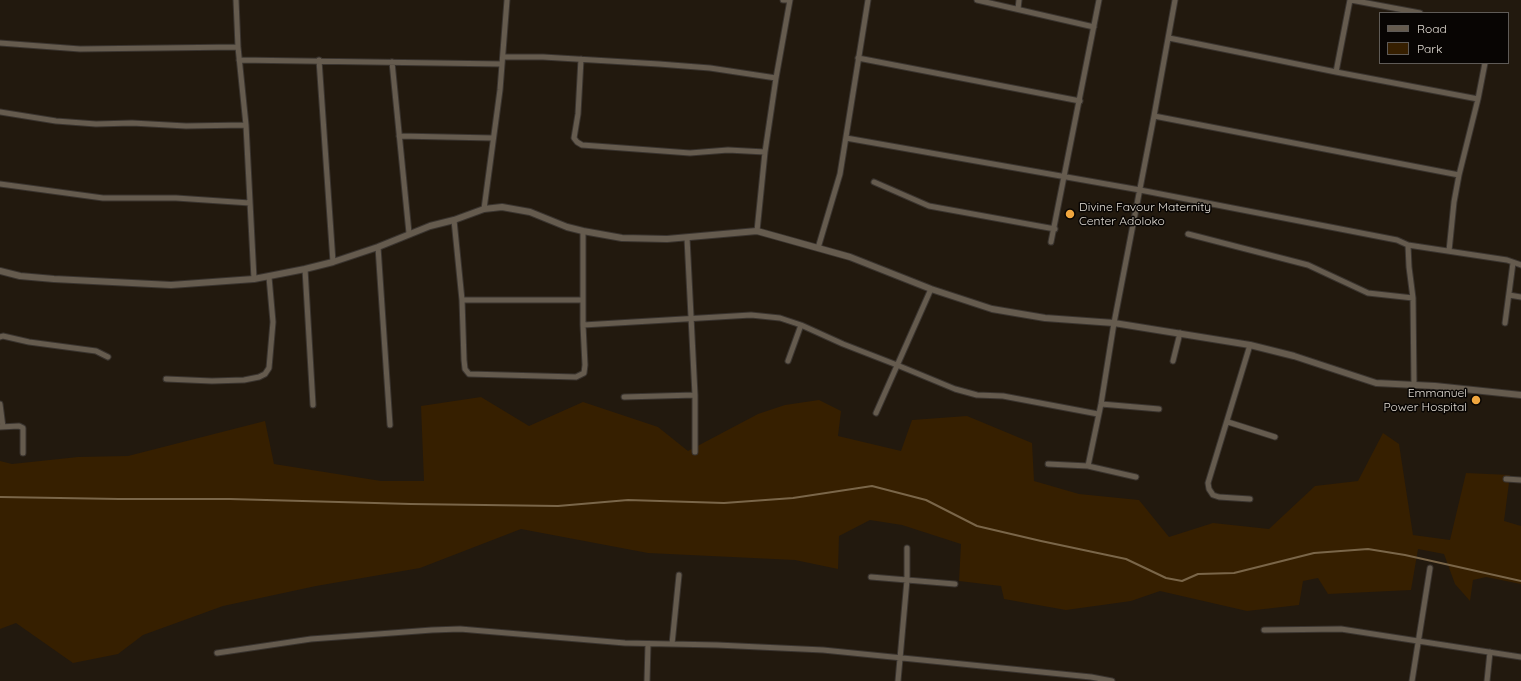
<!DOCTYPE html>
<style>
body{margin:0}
#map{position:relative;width:1521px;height:681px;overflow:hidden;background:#22190e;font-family:Quicksand,sans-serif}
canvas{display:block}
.legend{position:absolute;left:1379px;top:12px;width:130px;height:52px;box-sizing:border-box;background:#080503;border:1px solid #5f5b57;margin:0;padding:5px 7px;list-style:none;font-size:12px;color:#e2dcd4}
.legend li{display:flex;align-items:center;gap:8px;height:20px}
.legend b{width:20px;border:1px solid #5f5b57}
</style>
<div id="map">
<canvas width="1521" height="681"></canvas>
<ul class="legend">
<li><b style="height:5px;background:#655b4e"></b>Road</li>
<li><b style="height:11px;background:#361f00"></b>Park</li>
</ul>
</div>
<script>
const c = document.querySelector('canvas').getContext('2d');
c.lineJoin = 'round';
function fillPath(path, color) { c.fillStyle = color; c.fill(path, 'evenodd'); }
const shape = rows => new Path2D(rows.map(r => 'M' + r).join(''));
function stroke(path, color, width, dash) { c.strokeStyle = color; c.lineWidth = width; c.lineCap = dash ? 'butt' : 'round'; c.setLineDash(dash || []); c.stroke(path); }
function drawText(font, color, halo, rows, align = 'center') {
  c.font = font + ' Quicksand,sans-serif'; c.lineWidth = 3; c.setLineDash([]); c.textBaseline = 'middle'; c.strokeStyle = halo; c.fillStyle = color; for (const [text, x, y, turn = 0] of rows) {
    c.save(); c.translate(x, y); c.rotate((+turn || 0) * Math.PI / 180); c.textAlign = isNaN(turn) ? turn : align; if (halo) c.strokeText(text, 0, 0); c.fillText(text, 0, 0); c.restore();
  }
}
fillPath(shape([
 [481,397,529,426,583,402,658,427,688,451,758,414,785,405,819,400,841,411,838,436,901,451,912,420,967,416,1032,443,1034,481,1079,494,1139,500,1169,537,1213,523,1269,529,1315,486,1358,481,1383,433,1399,444,1413,535,1450,540,1466,473,1510,475,1504,521,1521,526,1521,584,1486,577,1473,580,1470,601,1455,584,1444,554,1418,549,1411,590,1328,594,1318,578,1303,581,1299,605,1247,611,1160,591,1131,601,1066,610,1004,599,1001,586,959,581,961,544,902,525,870,520,839,536,838,569,795,560,648,553,521,529,420,568,316,586,223,606,143,635,118,654,73,663,16,623,0,629,0,461,12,464,78,457,128,456,265,421,274,464,381,481,424,481,421,406]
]), '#361f00');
stroke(shape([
 [0,497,119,499,230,499,411,504,558,506,628,500,724,503,793,498,872,486,926,500,977,526,1041,541,1126,559,1166,578,1182,581,1198,574,1234,573,1314,553,1368,549,1405,555,1521,581]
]), '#7a6649', 2);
const minor = shape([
 [236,0,238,47,246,125,254,279],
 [783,0,790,0],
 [977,0,1094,27],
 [1351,0,1420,13],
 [1018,9,1019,0],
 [1169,38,1336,72,1478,99],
 [0,43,80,49,238,47],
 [503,57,543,57,659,64,710,68,776,78],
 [858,58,1080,101],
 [581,59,578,114,574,138,577,142,582,145,690,153,728,150,765,152],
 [239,60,502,64],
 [319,60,333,262],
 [392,62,409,233],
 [1336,72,1350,0],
 [0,112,56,121,96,124,132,123,186,126,246,125],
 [1154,116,1459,175],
 [399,136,493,138],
 [846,138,1140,190,1397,240,1408,245,1507,260,1521,265],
 [874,182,929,206,1055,229],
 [0,184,103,198,176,198,250,203],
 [484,209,500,90,507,0],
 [454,220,462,300,464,360,465,369,469,374,576,377,584,373,585,365,583,325,583,231],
 [757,231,765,152,776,78,790,0],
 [1188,234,1308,265,1368,293,1413,298],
 [687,238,695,395,695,452],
 [1051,242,1099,0],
 [1408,245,1409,267,1413,298,1414,385],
 [378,247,390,425],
 [818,248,840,174,868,0],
 [1449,251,1454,202,1459,175,1478,99,1485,63],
 [305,269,313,405],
 [1509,295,1521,297],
 [462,300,583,300],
 [1505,323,1513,263],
 [583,325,751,315,780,318,801,325,843,344,897,365,955,389,977,395,1003,396,1098,414],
 [0,337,3,336,29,342,96,351,108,357],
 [788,361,801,325],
 [1173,361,1180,333],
 [166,379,212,381,244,380,259,377,265,374,269,368,273,322,269,277],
 [624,397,695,395],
 [0,404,3,427],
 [1101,404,1159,409],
 [876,413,931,289],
 [1228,422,1275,437],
 [0,427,19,426,23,428,23,453],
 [1048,464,1088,466,1136,477],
 [1088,466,1101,404,1114,323,1154,116,1175,0],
 [1506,479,1521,480],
 [1250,499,1219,497,1213,495,1209,489,1208,483,1250,345],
 [871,577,955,584],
 [1264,630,1341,629,1521,657],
 [672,644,679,575],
 [217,653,311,639,432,630,460,629,625,643,717,645,823,650,1091,677,1112,681],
 [647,681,648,644],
 [898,681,907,580,907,548],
 [1412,681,1430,568],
 [1487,681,1490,652]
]);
const tertiary = shape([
 [0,271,20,276,54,279,171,285,254,279,305,269,333,262,378,247,430,226,454,220,484,209,502,207,530,212,567,227,583,231,622,238,667,239,757,231,850,257,931,289,992,309,1045,318,1114,323,1250,345,1294,356,1376,383,1435,386,1521,395]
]);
stroke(minor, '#3a342f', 7);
stroke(tertiary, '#3a342f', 8);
stroke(minor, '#655b4e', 5);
stroke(tertiary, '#655b4e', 6);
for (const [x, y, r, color] of [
 [1070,214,5,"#f0a63e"],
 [1476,400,5,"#f0a63e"]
]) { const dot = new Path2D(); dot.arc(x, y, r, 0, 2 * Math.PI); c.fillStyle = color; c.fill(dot); stroke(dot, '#080503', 1.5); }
drawText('12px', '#e2dcd4', '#080503', [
 ["Divine Favour Maternity",1079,207],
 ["Center Adoloko",1079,221],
 ["Emmanuel",1467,393,"right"],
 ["Power Hospital",1467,407,"right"]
], 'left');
</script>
